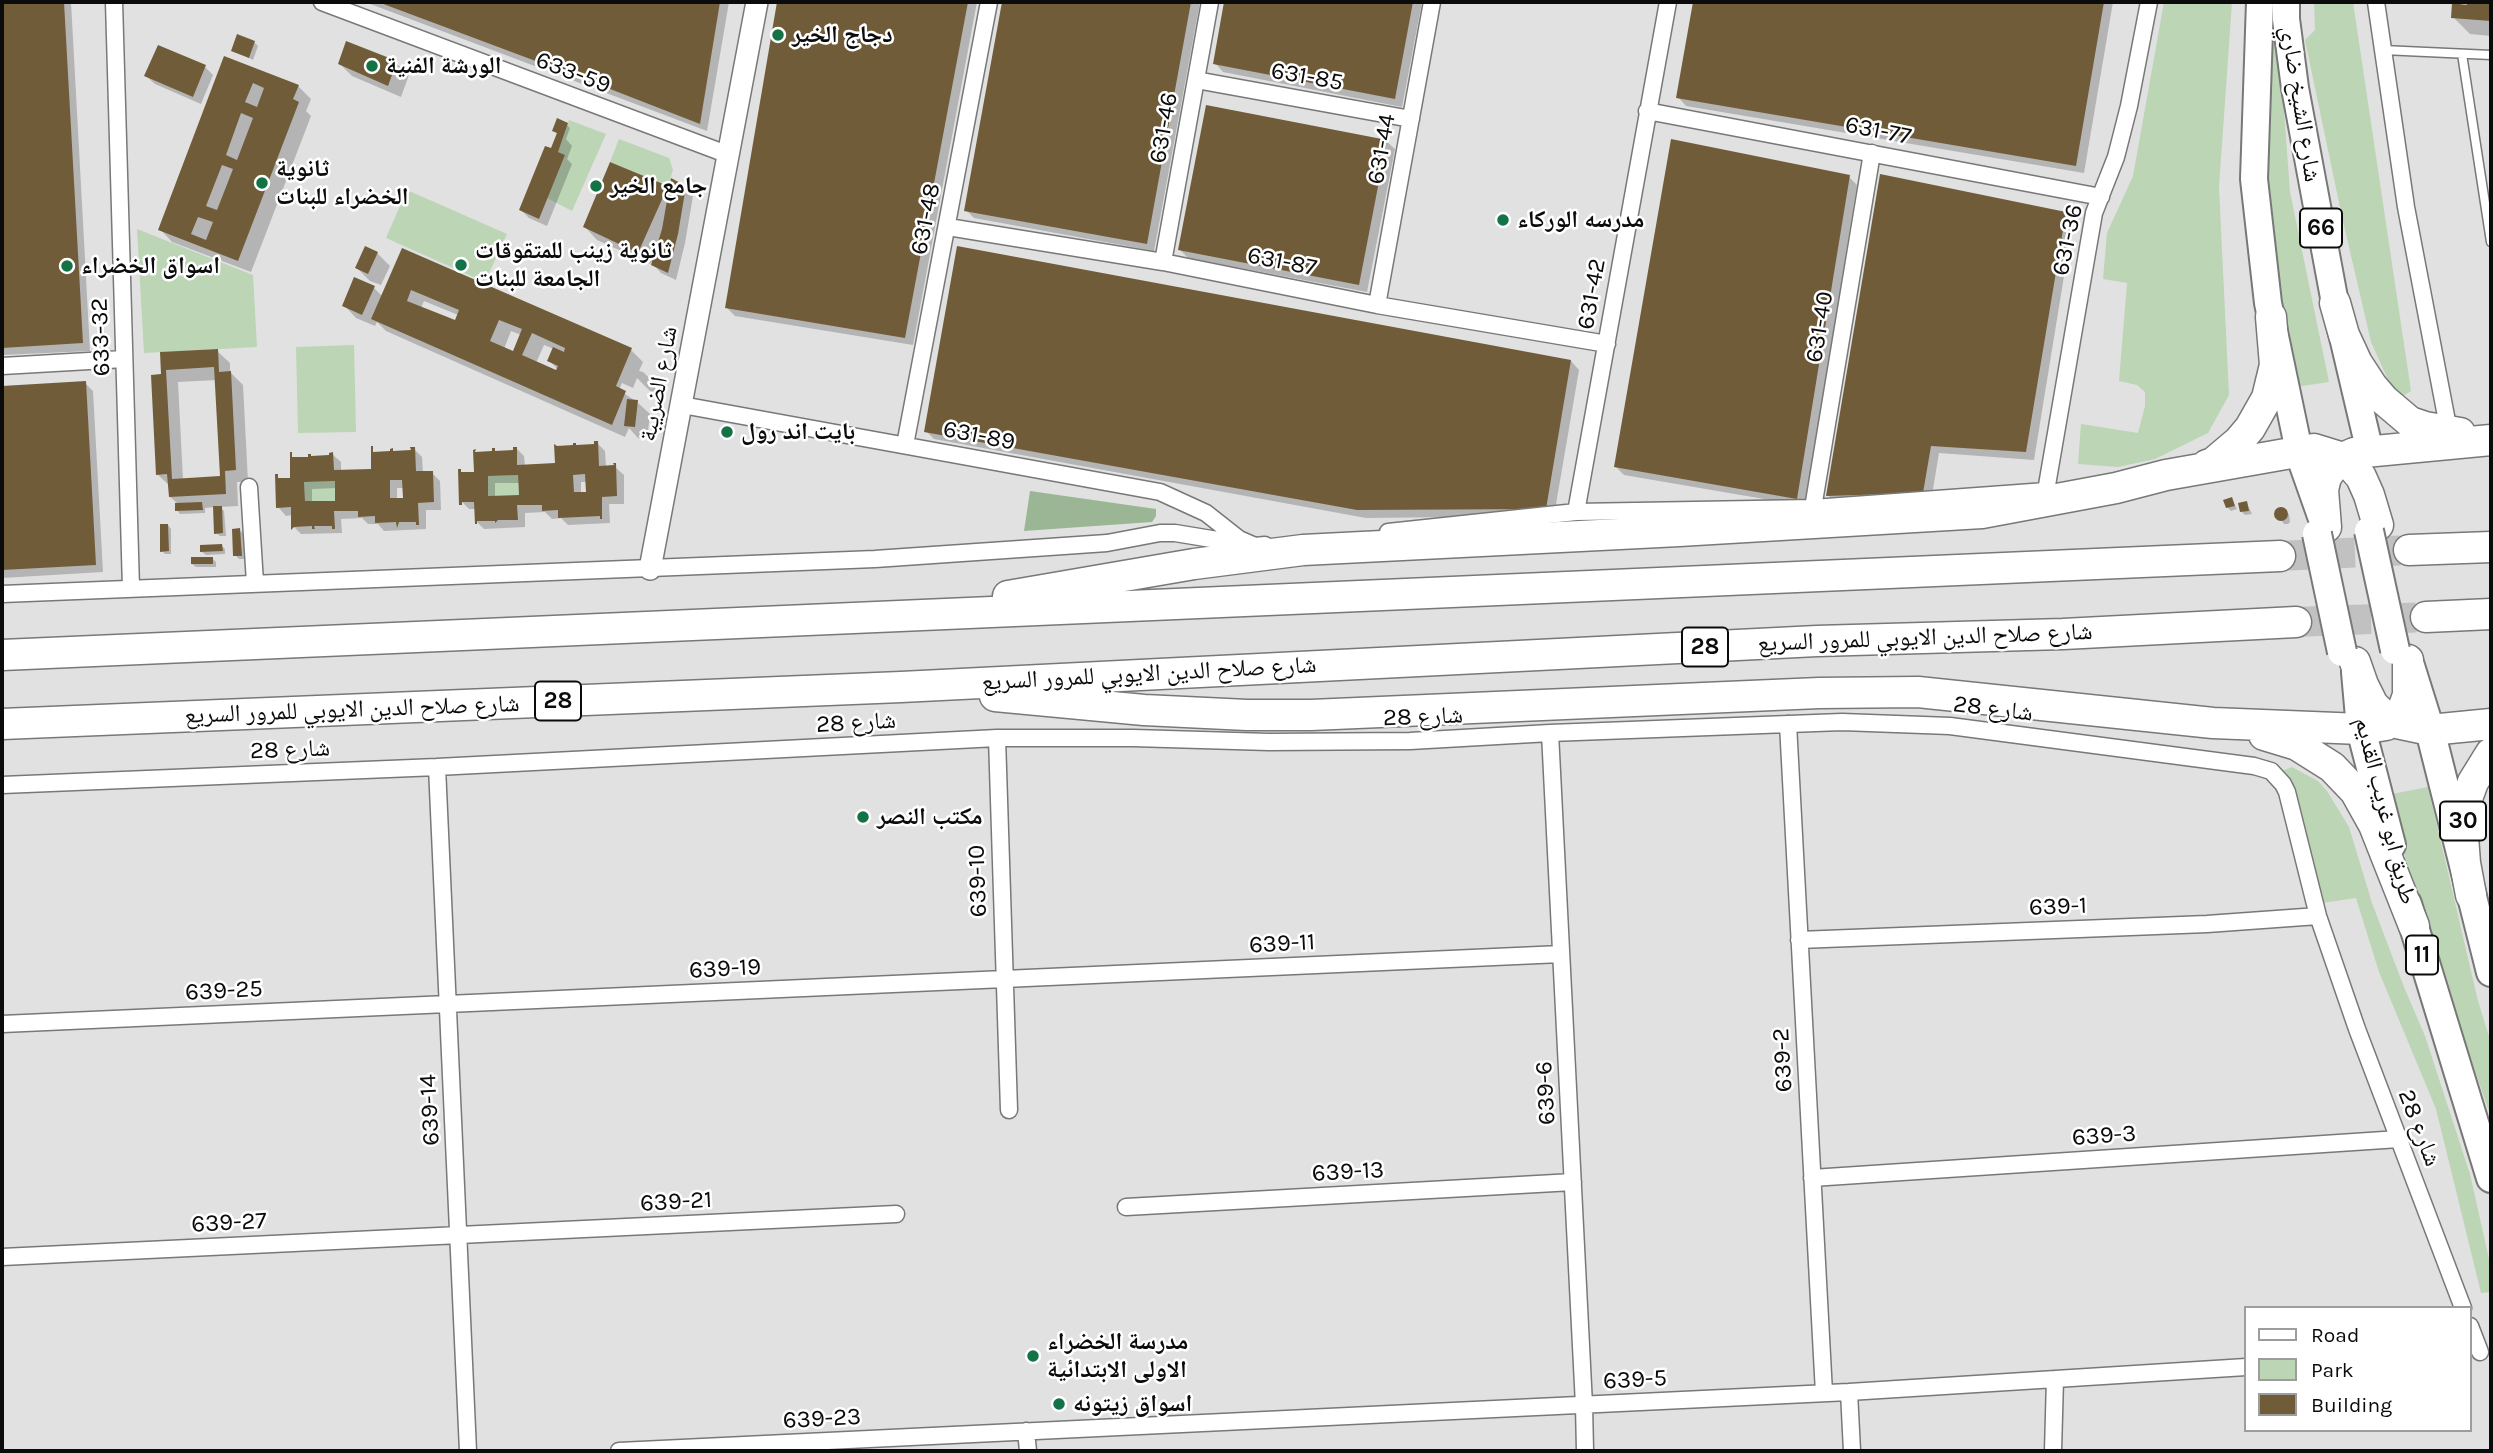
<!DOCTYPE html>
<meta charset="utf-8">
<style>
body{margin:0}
#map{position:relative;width:2493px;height:1453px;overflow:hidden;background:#e1e1e2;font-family:Karla,sans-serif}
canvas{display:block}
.frame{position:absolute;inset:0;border:4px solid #0b0b0c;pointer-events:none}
.legend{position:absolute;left:2244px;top:1306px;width:228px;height:126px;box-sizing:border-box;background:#fff;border:2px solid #9d9d9e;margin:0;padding:9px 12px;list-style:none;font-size:21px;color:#0b0b0c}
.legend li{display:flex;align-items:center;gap:14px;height:35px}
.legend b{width:35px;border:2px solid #9d9d9e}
</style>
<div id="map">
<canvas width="2493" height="1453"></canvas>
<div class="frame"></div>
<ul class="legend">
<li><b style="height:9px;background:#fff"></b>Road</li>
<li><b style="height:19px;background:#bbd5b5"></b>Park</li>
<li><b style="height:19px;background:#715c39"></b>Building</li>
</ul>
</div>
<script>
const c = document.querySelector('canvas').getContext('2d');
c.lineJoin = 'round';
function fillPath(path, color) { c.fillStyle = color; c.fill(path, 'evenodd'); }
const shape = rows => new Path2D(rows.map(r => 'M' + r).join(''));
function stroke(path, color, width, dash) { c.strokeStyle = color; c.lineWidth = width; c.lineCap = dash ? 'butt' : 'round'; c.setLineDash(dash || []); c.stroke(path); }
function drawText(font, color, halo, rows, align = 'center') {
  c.font = font + ' Karla,"Noto Naskh Arabic",sans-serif'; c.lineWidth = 5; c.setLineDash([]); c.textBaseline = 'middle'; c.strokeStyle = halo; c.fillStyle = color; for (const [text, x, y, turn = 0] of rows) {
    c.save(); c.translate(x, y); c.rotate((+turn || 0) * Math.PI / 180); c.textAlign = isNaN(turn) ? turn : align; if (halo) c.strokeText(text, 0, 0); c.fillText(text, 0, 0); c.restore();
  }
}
fillPath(shape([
 [2164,2,2232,2,2219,187,2229,395,2208,433,2155,459,2118,467,2078,464,2081,424,2138,433,2145,406,2145,392,2137,385,2119,381,2127,283,2103,279,2107,233,2133,176],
 [2314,2,2353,2,2411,391,2403,396,2389,382,2371,342,2342,217,2305,40,2315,30],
 [2279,43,2290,192,2329,382,2295,387,2283,334,2268,192,2271,44],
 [569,120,606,134,572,211,547,198,565,155,558,152],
 [619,139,669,158,673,170,668,186,610,162],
 [407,190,507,234,485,282,386,238],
 [137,229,253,275,257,347,144,353],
 [354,345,356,432,298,433,296,347],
 [518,475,519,495,488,496,488,476],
 [335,481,335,501,305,501,304,482],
 [2292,767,2318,781,2327,791,2349,827,2372,903,2404,987,2425,1036,2470,1174,2491,1268,2491,1292,2481,1293,2436,1109,2379,972,2356,898,2322,903,2299,811,2282,771],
 [2428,787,2478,1001,2491,1043,2491,1117,2426,930,2387,795]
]), '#bbd5b5');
fillPath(shape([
 [1030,491,1156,509,1156,516,1152,522,1024,531]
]), '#9bb694');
fillPath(shape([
 [2,2,71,2,90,351,2,355],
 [365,2,729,2,707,131],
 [779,2,977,2,913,345,735,316,727,308],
 [1004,2,1200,2,1154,251,974,218,966,210],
 [1226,2,1422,2,1402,107,1223,72,1215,63],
 [1695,2,2113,2,2084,173,1686,106,1678,97],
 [2462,2,2491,2,2491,36,2470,34,2453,17,2467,6],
 [254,42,258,46,253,60,233,50],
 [225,58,298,86,311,99,306,111,311,116,251,272,172,242,160,229],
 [396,63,409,75,401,97,352,76,340,64],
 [205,67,213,75,201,104,155,84,146,76],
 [567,125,570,128,566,139,572,146,567,159,572,164,547,226,529,218,521,210,552,151,558,135,554,130],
 [1386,141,1395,149,1367,292,1188,258,1180,250],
 [611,165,670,191,685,188,693,196,685,243,676,280,661,273,651,262,650,264,597,240,585,227],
 [1849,177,1857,185,1805,506,1624,475,1616,467],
 [2065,213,2073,221,2034,460,1939,453,1931,501,1836,503,1828,495],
 [403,250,631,350,643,362,639,371,643,372,656,384,655,392,650,391,637,378,633,388,622,383,619,390,637,402,650,414,647,439,638,438,629,428,625,437,386,331,377,322,375,326,356,318,344,305,374,288,383,297],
 [424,301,458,315,456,323,421,308],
 [511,331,521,335,514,353,504,349],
 [544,345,554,349,549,360,563,375,536,363],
 [377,253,390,266,381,285,370,281,357,268],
 [217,351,230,363,230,372,243,385,248,482,237,482,238,506,220,507,224,511,226,536,220,536,216,533,215,507,205,508,205,513,180,514,177,510,177,503,170,497,170,486,157,474,163,376,162,354],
 [217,380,222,478,183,480,178,382],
 [1571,361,1579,370,1554,516,1366,518,934,439,926,431],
 [85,383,93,391,103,572,2,578,2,387],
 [597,443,605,451,606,467,615,467,624,475,624,504,609,504,610,523,568,525,561,518,552,519,545,512,525,513,525,527,484,529,476,521,476,509,469,509,461,501,475,474,516,448,524,456,525,466,556,465,596,446],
 [581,482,587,482,588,493,581,494],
 [495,483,520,483,520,496,495,497],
 [414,449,422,457,423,473,432,473,440,481,441,510,426,510,426,529,384,531,378,524,368,524,362,518,341,519,342,533,301,534,293,526,292,515,286,516,278,507,292,479,331,457,332,454,341,462,341,472,373,471,412,452],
 [337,488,337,502,312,503,312,489],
 [397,488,404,488,404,499,397,500],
 [2231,499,2237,509,2231,511,2227,507],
 [2247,503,2252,514,2245,515,2242,512],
 [2281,509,2289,514,2290,522,2288,524,2284,524,2276,513],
 [168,525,171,529,171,554,165,554,162,551],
 [239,530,243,533,244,559,239,559,235,555],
 [222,546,225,549,225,554,206,555,202,552],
 [212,558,216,562,216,567,196,567,192,564]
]), '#0003');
fillPath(shape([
 [2,2,64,2,83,343,2,348],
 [378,2,720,2,700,124,605,87],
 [777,2,968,2,905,338,725,308],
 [1002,2,1191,2,1147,244,964,211],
 [1224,2,1413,2,1395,99,1213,64],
 [1693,2,2104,2,2076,166,1676,98],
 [2467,2,2491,2,2491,21,2451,18,2452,3,2467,5],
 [237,34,255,41,249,58,231,51],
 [346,41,397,61,388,86,338,64],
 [158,45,206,65,193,97,144,76],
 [224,56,299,85,293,99,299,102,238,261,158,230],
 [253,83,264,88,257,107,245,102],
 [241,113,253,118,237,160,226,155],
 [222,165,233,169,217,210,206,206],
 [198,217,213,222,206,240,191,234],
 [1206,105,1387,140,1359,285,1178,250],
 [557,118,568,123,558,152,565,155,539,219,519,210,545,146,551,148,557,133,552,131],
 [1671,139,1850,175,1797,499,1614,467],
 [610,162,668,186,638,253,583,227],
 [1880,174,2066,212,2026,452,1931,446,1923,493,1826,496],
 [671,178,686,186,678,234,668,273,651,265,662,229],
 [365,246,378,252,368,274,355,268],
 [957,246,1571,360,1546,509,1357,510,924,432],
 [402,248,632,348,616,386,626,391,612,425,371,319],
 [411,290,459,310,455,320,407,301],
 [499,320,522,329,513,351,490,341],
 [532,333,565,348,564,352,553,347,547,361,558,366,556,370,522,355],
 [354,277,375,286,362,315,342,306],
 [218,349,219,372,231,371,236,470,225,471,226,494,169,497,167,474,156,475,151,375,161,374,160,352],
 [214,367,220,476,172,479,166,370],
 [86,381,96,565,2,570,2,386],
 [627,399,638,400,635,427,624,426],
 [594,441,598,441,599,466,614,465,613,463,616,463,617,496,602,497,602,519,600,519,600,516,558,518,558,510,542,511,542,505,517,505,518,520,498,520,495,523,495,521,477,521,477,524,475,524,474,502,462,502,462,505,459,505,458,469,461,469,461,472,474,472,473,450,476,449,475,452,492,451,492,448,495,448,495,451,513,450,513,447,517,447,517,465,555,463,554,444,557,446,573,445,573,443,576,443,576,445,594,444],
 [585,474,586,492,574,492,573,475],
 [518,475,519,495,488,496,488,476],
 [371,446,373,446,373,452,390,451,390,449,393,448,393,451,411,450,410,447,415,447,416,471,433,471,434,502,418,503,419,525,416,525,416,522,399,522,397,528,396,522,375,523,375,516,358,517,358,511,334,511,335,529,332,529,332,526,314,526,315,529,312,529,312,526,294,527,291,530,291,507,276,508,275,474,278,474,278,478,290,478,290,452,292,452,292,457,308,457,308,454,311,454,311,456,329,455,329,453,333,452,334,470,371,469],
 [390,480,402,480,403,498,390,498],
 [335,481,335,501,305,501,304,482],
 [2232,497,2235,506,2226,508,2223,500],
 [2247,501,2249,511,2240,512,2238,503],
 [202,502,203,510,175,511,175,503],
 [213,506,222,506,223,533,214,534],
 '2274 514a7 7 0 1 1 14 0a7 7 0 1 1-14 0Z',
 [160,524,168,524,169,551,160,552],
 [240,528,242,556,233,556,232,529],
 [222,544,223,551,200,552,200,545],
 [191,557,213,557,213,564,191,564]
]), '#715c39');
stroke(shape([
 [2280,556,2409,550],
 [2296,622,2426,617]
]), '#c1c1c2', 30, [30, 15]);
const service = shape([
 [2383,50,2491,55],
 [2462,54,2491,242]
]);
const minor = shape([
 [114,2,131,588],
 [322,2,729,155],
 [2376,2,2406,207,2450,437],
 [1196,80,1411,119],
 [1647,111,2101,197],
 [948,227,1163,262,1377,305,1607,344],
 [1163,262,1210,2],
 [1377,305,1432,2],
 [2,366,124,359],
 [682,405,1160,492,1206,513,1239,539,1255,546,1265,545],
 [905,445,989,2],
 [249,487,255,583],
 [1813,508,1872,153],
 [1576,512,1668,2],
 [1388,532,1576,512,1813,508,2046,491,2094,213,2116,157,2129,106,2149,2],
 [2,594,875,559,1107,543,1160,533,1175,533,1242,544],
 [1788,724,1824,1393],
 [1550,733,1584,1405,1585,1451],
 [997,738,1009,1110],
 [437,767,468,1451],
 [2,785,437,767,997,738,1133,738,1269,742,1410,741,1550,733,1842,722,1950,726,2254,766,2271,771,2283,784,2287,792,2318,916,2357,1029,2463,1308],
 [1799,940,2207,924,2318,916],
 [2,1024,1561,954],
 [1812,1178,2399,1139],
 [1126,1207,1573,1182],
 [2,1257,896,1214],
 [2470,1326,2480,1352],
 [1849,1392,1852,1451],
 [1026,1431,1028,1451],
 [619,1451,1849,1392,2246,1367],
 [2053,1451,2055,1379]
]);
const tertiary = shape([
 [650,569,757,2]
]);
const primary = shape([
 [2260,2,2254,179,2268,303,2299,451],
 [2286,2,2286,19,2295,88,2335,303,2370,452]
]);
const trunk = shape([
 [2299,451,2322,516],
 [2410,666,2430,730,2491,972],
 [2356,672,2361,729,2391,845],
 [2407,904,2491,1178]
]);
const motorway = shape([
 [2335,303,2344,335,2357,363,2372,386,2384,400,2410,422,2425,427,2460,433],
 [2207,465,2213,463,2239,441,2250,428,2267,398,2275,365,2271,317],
 [2326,527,2323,490,2326,477,2336,463,2345,457,2354,453,2491,440],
 [2409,550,2491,547],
 [1008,596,1194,564,1303,550,1679,531,1982,513,2116,488,2166,475,2314,449,2340,457,2354,469,2361,477,2369,495,2378,525],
 [2426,617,2491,614],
 [2,655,2280,556],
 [2355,662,2363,685,2373,705,2388,719,2397,723,2430,730,2491,724],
 [995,696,1144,710,1247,715,1311,715,1819,693,1918,692,2213,723,2361,729,2386,725,2403,709,2408,695,2408,660],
 [2,724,901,687,1817,641,2063,634,2296,622],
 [2264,735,2297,745,2332,767,2355,791,2374,825,2414,926],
 [2471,895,2465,863,2462,823,2465,804,2473,782,2491,753]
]);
stroke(service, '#787879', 11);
stroke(minor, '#787879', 19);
stroke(tertiary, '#787879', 24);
stroke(primary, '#787879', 30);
stroke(trunk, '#787879', 32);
stroke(motorway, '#787879', 33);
stroke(service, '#fff', 8);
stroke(minor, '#fff', 16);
stroke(tertiary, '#fff', 21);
stroke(primary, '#fff', 26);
stroke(trunk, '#fff', 28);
stroke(motorway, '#fff', 30);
const trunkBridge = shape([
 [2369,531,2395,650],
 [2317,534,2342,652]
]);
stroke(trunkBridge, '#787879', 32, []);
stroke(trunkBridge, '#fff', 28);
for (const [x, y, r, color] of [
 [778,35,7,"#147247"],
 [372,66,7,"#147247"],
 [262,183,7,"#147247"],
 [596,186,7,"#147247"],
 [1503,220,7,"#147247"],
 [461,265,7,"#147247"],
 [67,266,7,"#147247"],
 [727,432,7,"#147247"],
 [863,817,7,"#147247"],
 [1033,1356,7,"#147247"],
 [1059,1404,7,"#147247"]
]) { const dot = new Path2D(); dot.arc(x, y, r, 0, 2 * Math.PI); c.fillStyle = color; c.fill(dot); stroke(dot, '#fff', 2.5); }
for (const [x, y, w] of [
 [2321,228,42],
 [1705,647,46],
 [558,701,46],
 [2463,821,46],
 [2422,955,32]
]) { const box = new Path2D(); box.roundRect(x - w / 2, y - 19.5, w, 39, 5); c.fillStyle = '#fff'; c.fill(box); stroke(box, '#0b0b0c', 2); }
drawText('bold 23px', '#0b0b0c', null, [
 ["66",2321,228],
 ["28",1705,647],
 ["28",558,701],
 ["30",2463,821],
 ["11",2422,955]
]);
drawText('bold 24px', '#0b0b0c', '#fff', [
 ["دجاج الخير",792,35],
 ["الورشة الفنية",386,66],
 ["ثانوية",276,169],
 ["الخضراء للبنات",276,197],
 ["جامع الخير",610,186],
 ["مدرسه الوركاء",1517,220],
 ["ثانوية زينب للمتقوقات",475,251],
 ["الجامعة للبنات",475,279],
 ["اسواق الخضراء",81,266],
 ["بايت اند رول",741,432],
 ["مكتب النصر",877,817],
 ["مدرسة الخضراء",1047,1342],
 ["الاولى الابتدائية",1047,1370],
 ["اسواق زيتونه",1073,1404]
], 'left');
drawText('24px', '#0b0b0c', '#fff', [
 ["633-59",573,73,21],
 ["631-85",1307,77,10],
 ["شارع الشيخ ضاري",2300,104,81],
 ["631-46",1164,128,-80],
 ["631-77",1878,131,11],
 ["631-44",1382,149,-80],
 ["631-48",926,219,-79],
 ["631-36",2068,240,-78],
 ["631-87",1282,262,11],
 ["631-42",1592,294,-80],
 ["631-40",1820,327,-81],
 ["633-32",101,337,-92],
 ["شارع الضريبة",659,384,-79],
 ["631-89",979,436,11],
 ["شارع صلاح الدين الايوبي للمرور السريع",1925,638,-2],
 ["شارع صلاح الدين الايوبي للمرور السريع",1149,674,-3],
 ["شارع 28",1993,709,7],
 ["شارع صلاح الدين الايوبي للمرور السريع",352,710,-2],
 ["شارع 28",1423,717,-2],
 ["شارع 28",856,723,-3],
 ["شارع 28",290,750,-2],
 ["طريق ابو غريب القديم",2385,811,76],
 ["639-10",978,881,-92],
 ["639-1",2058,907,-2],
 ["639-11",1282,944,-3],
 ["639-19",725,969,-3],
 ["639-25",224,991,-3],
 ["639-2",1783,1060,-93],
 ["639-6",1546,1093,-93],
 ["639-14",430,1110,-93],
 ["شارع 28",2419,1128,69],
 ["639-3",2104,1136,-4],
 ["639-13",1348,1172,-3],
 ["639-21",676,1202,-3],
 ["639-27",229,1223,-3],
 ["639-5",1635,1380,-3],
 ["639-23",822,1419,-3]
]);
</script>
